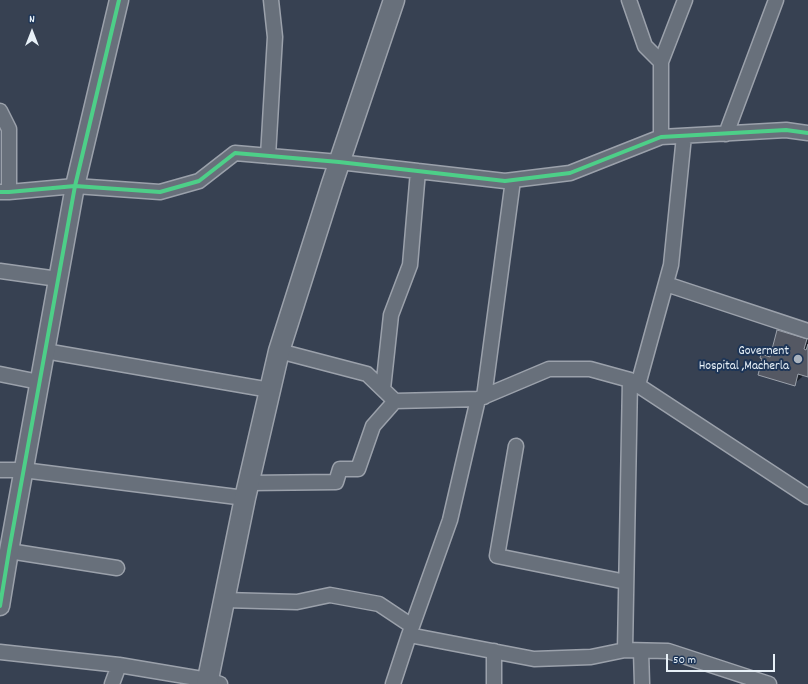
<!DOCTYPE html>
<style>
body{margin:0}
#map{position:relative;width:808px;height:684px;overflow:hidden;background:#374152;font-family:Dekko,sans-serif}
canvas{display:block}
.north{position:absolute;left:12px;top:12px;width:40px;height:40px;-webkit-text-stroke:3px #1d3557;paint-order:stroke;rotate:0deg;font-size:11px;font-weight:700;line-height:16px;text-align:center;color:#e8f1f8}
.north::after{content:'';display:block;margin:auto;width:14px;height:18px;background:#e8f1f8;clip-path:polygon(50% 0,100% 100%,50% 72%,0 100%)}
.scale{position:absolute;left:666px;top:654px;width:109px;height:18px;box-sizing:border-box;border:2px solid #e8f1f8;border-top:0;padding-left:5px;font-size:12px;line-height:14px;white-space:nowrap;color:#e8f1f8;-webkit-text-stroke:3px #1d3557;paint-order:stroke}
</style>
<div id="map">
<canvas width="808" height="684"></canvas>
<div class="north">N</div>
<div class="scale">50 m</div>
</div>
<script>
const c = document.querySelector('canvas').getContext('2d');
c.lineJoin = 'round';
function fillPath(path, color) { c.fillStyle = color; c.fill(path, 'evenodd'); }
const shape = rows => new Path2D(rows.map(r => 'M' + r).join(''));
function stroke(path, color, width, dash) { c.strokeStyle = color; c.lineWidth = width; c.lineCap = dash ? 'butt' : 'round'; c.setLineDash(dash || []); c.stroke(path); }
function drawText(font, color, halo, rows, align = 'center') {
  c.font = font + ' Dekko,sans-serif'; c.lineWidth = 4; c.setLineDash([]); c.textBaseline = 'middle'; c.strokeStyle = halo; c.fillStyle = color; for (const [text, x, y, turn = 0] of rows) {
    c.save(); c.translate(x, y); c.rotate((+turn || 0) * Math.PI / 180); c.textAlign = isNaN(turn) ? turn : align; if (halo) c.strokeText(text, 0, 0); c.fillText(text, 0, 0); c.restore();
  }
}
fillPath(shape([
 [786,324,808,330,808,376,803,374,802,377,794,384,764,358,762,355,769,347,773,349,778,331]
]), '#0007');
const building = shape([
 [777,330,807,339,804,349,806,350,808,344,808,377,798,374,795,386,758,375,762,359,760,358,761,354,770,357,777,330]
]);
fillPath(building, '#545863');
stroke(building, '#9ba1ab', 1);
const minor = shape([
 [629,0,645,46,661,62,661,137],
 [661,62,685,0],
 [0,111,9,129,9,192],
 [726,134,776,0],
 [268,156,275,37,271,0],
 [0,192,9,192,75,186,160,192,199,181,235,153,339,162,505,181,570,173,661,137,786,130,808,133],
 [0,271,58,279],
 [666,284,808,331],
 [45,351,270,390],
 [279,351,367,374,395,401,478,399,549,369,590,369,630,380,808,497],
 [0,374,39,382],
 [638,385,671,265,684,136],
 [383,389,391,315,410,265,418,171],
 [484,397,513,180],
 [516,446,497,556,626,582],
 [0,470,23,470,245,498],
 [249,483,336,482,340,469,358,469,373,426,395,401],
 [9,551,117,568],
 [224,600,297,602,330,595,379,604,412,626],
 [409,635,450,520,478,399],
 [625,650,630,380],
 [494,651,494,684],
 [641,651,642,684],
 [0,652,119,665,208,680,220,684],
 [112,684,119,665],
 [393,684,409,635,534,659,591,657,625,650,668,651,769,684]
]);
const tertiary = shape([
 [0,606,9,551,75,186,119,0]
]);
const secondary = shape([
 [207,684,245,498,279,351,332,184,394,0]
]);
stroke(minor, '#9ba1ab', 17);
stroke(tertiary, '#9ba1ab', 21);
stroke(secondary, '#9ba1ab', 23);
stroke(minor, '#68707b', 14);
stroke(tertiary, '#68707b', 18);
stroke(secondary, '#68707b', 20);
stroke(shape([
 [0,192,9,192,75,186,160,192,199,181,235,153,339,162,505,181,570,173,661,137,786,130,808,133],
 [0,606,9,551,75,186,119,0]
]), '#4dcf88', 4);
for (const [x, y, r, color] of [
 [798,359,5,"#aab3be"]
]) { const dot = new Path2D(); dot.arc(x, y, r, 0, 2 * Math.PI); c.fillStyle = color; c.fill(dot); stroke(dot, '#1d3557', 1.5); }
drawText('13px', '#e8f1f8', '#1d3557', [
 ["Governent",789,352],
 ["Hospital ,Macherla",789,367]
], 'right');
</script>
